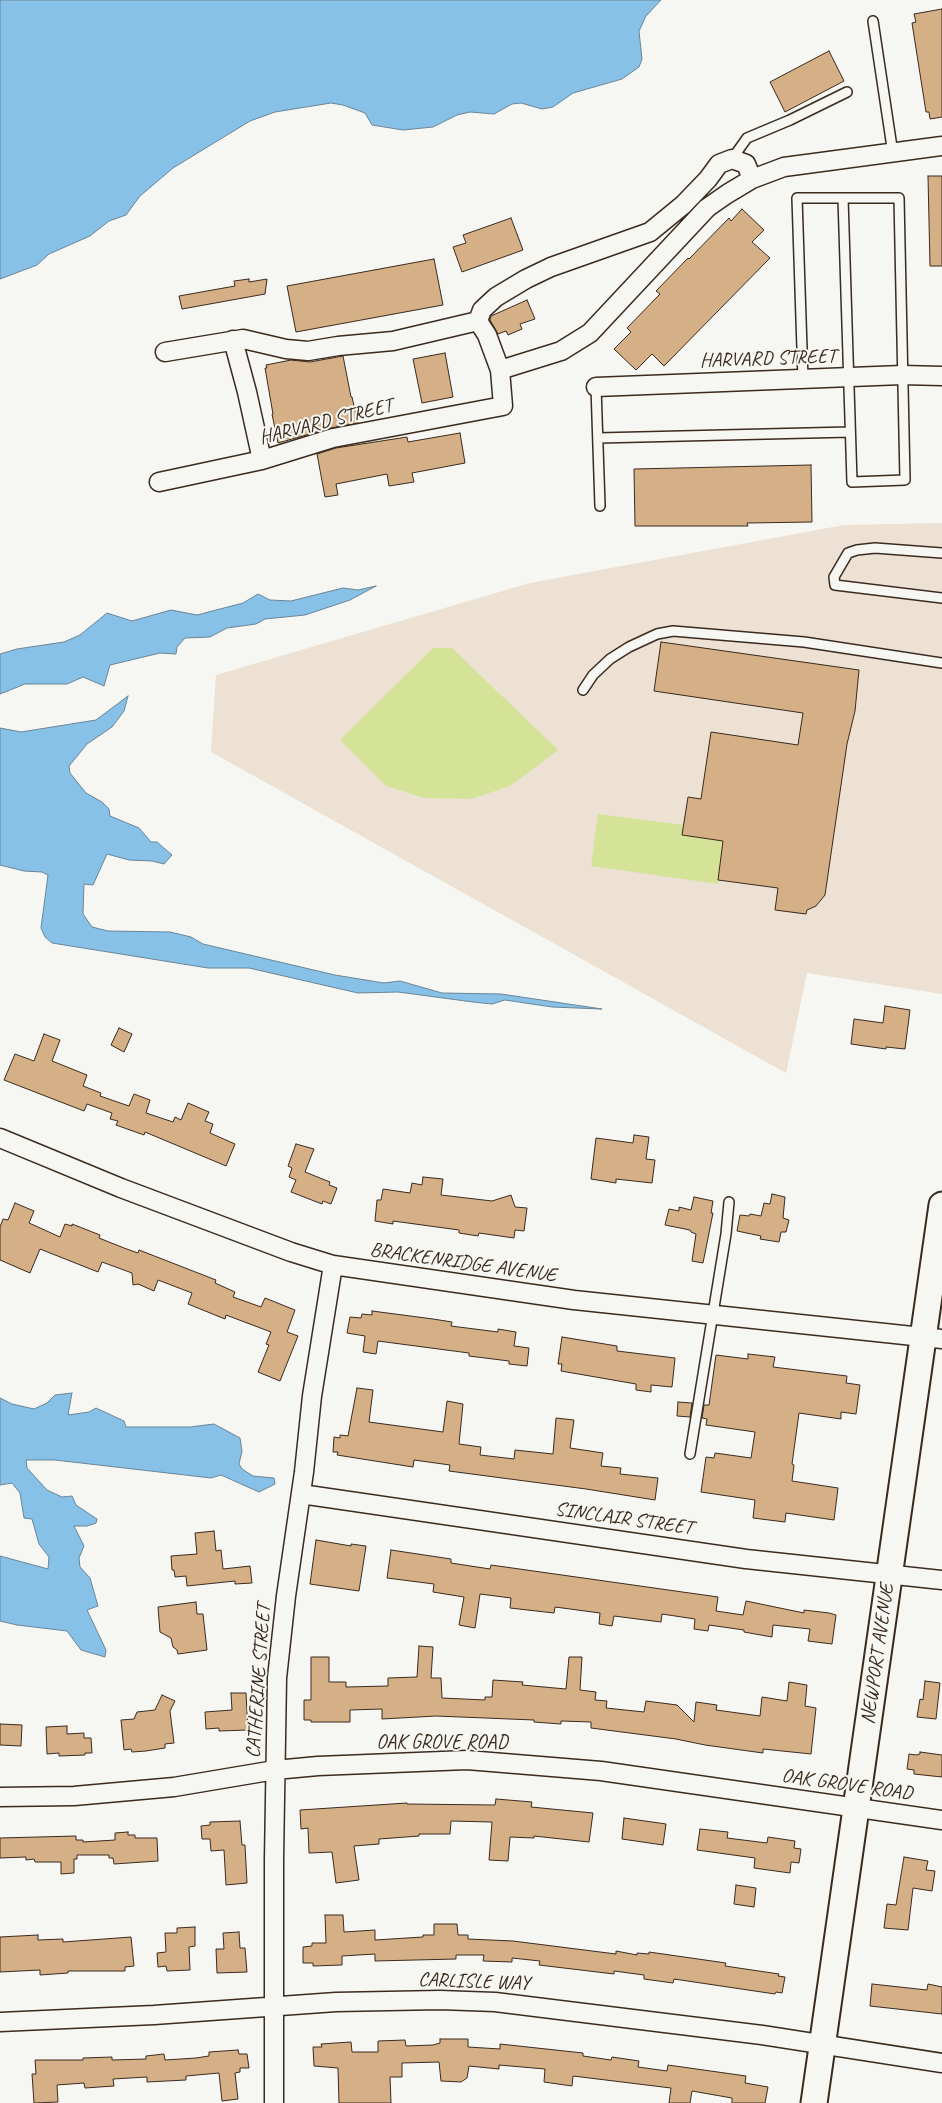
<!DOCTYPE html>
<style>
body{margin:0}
canvas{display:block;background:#f6f6f2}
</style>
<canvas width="942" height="2103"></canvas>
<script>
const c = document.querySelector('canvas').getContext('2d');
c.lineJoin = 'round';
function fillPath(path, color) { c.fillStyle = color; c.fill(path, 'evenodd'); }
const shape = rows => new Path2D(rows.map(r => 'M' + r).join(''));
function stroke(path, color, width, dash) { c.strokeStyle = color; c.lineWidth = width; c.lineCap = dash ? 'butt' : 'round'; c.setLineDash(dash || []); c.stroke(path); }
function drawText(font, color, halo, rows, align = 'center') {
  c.font = font + ' Caveat,sans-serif'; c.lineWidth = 4; c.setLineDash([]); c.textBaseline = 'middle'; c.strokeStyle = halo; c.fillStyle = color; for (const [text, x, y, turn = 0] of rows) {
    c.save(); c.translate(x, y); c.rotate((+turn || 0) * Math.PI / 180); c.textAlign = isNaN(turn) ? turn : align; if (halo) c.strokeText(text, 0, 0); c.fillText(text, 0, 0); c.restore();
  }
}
fillPath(shape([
 [942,523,942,994,807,973,786,1073,211,752,216,675,530,583,844,525]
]), '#ece1d2');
fillPath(shape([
 [433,648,452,648,558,750,510,786,471,799,424,798,386,786,340,740],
 [598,814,684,825,683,835,723,841,718,884,591,866]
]), '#d4e397');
const water = shape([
 [0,0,661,0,646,16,639,31,642,59,639,67,622,79,573,93,553,107,542,109,521,103,512,104,494,114,470,112,457,115,433,127,403,130,372,125,365,113,343,105,331,103,275,112,250,121,173,168,140,196,126,215,109,221,90,236,49,254,37,265,0,279,0,0],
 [376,586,350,600,305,615,265,619,256,624,227,628,210,637,185,638,177,647,176,654,160,653,110,665,104,686,83,677,67,684,25,684,0,694,0,654,17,649,64,642,80,635,107,613,132,621,171,610,197,615,243,603,258,594,270,600,291,601,343,588,358,590,376,586],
 [128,696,124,711,112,727,87,744,69,766,70,773,86,793,102,802,109,809,110,816,139,828,151,842,157,842,172,855,164,864,152,861,129,860,107,854,93,885,84,884,83,914,92,927,108,931,170,932,191,937,203,944,335,975,384,983,400,981,442,993,501,994,602,1009,552,1007,505,1000,492,1004,473,1002,398,992,358,993,249,968,208,968,52,943,45,937,41,928,48,875,42,872,24,871,0,865,0,728,21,732,96,720,128,696],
 [72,1393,68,1415,89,1412,96,1408,124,1421,126,1427,190,1427,214,1424,240,1438,242,1451,239,1464,242,1469,253,1476,274,1478,275,1484,259,1492,221,1475,211,1478,55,1460,26,1460,27,1468,47,1490,62,1497,72,1496,76,1505,97,1519,96,1523,87,1526,74,1526,84,1546,79,1558,80,1567,90,1578,98,1606,87,1610,106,1650,105,1657,81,1650,67,1631,17,1625,0,1621,0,1556,48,1569,49,1557,39,1544,32,1519,24,1518,20,1493,12,1483,0,1485,0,1398,12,1404,34,1409,47,1403,55,1395,72,1393]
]);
fillPath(water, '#88c1e7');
stroke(water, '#698597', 1);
const building = shape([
 [942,9,942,117,930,119,929,112,926,112,912,23,916,22,914,14,942,9],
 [829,51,844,81,785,112,770,82,829,51],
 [928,176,942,176,942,266,930,266,928,176],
 [742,209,764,230,752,242,770,258,664,366,652,354,636,370,614,349,631,332,627,328,660,294,656,291,688,258,689,259,729,218,731,221,742,209],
 [511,218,523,250,462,272,453,247,466,243,463,235,511,218],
 [434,259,443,305,296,332,287,286,434,259],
 [249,279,249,282,267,279,265,294,182,309,179,296,235,286,234,281,249,279],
 [527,300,535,319,520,324,522,329,508,335,506,331,498,334,490,320,491,316,527,300],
 [445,353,453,397,422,403,413,359,445,353],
 [343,356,351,397,352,397,358,423,331,428,278,443,272,414,273,414,265,368,267,368,266,365,291,360,310,362,343,356],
 [460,433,465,463,412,473,414,482,389,486,387,474,336,484,338,495,325,497,317,454,336,448,407,437,408,442,460,433],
 [811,465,812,522,747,523,748,526,635,526,634,469,811,465],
 [661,642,859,670,855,711,847,744,825,895,816,906,807,910,806,914,775,910,778,888,718,880,723,841,682,835,688,797,701,799,711,732,798,745,803,713,654,691,661,642],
 [885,1006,910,1010,905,1049,886,1047,886,1049,851,1044,854,1019,883,1023,885,1006],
 [119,1028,132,1034,124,1052,111,1045,119,1028],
 [44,1034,60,1040,52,1061,87,1075,83,1086,101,1093,100,1096,129,1106,134,1094,150,1100,146,1113,173,1122,175,1117,181,1120,188,1103,209,1112,205,1121,213,1124,210,1133,235,1144,226,1166,145,1132,144,1135,116,1125,118,1121,110,1119,112,1113,87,1104,84,1111,4,1080,15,1054,34,1061,44,1034],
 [634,1135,649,1137,646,1159,655,1160,652,1183,616,1179,616,1183,591,1179,596,1138,633,1143,634,1135],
 [296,1144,314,1149,305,1172,330,1182,329,1185,337,1188,331,1204,323,1201,322,1204,291,1192,296,1180,289,1177,292,1168,288,1166,296,1144],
 [423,1177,443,1179,441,1195,492,1201,511,1195,515,1207,527,1208,524,1231,515,1230,514,1238,479,1233,478,1236,459,1233,459,1230,393,1221,393,1224,375,1221,377,1200,381,1200,383,1189,410,1193,412,1183,422,1185,423,1177],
 [772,1194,785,1197,783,1218,789,1220,786,1232,781,1232,779,1242,760,1239,761,1236,737,1231,740,1215,749,1216,750,1214,761,1216,764,1203,770,1204,772,1194],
 [694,1197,713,1201,711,1213,713,1213,703,1263,692,1261,696,1234,691,1232,690,1230,665,1225,669,1209,679,1211,679,1207,691,1210,694,1197],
 [15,1203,34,1211,29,1223,60,1237,65,1224,72,1226,72,1224,100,1235,99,1238,124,1248,138,1253,139,1250,216,1280,215,1283,235,1292,233,1297,261,1307,265,1298,295,1310,287,1332,298,1336,280,1381,258,1372,269,1345,266,1344,271,1332,226,1315,225,1319,188,1304,192,1293,158,1280,154,1291,138,1284,133,1285,132,1273,102,1262,98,1272,40,1249,30,1273,0,1260,0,1227,3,1219,8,1220,15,1203],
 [372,1311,433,1319,452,1322,451,1326,498,1332,498,1329,516,1332,514,1346,529,1348,527,1366,509,1364,509,1361,469,1356,469,1353,378,1341,376,1354,363,1352,365,1336,347,1333,350,1317,361,1318,362,1314,372,1315,372,1311],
 [562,1337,617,1346,617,1351,675,1358,672,1387,651,1385,651,1392,636,1390,636,1384,561,1371,562,1364,558,1364,562,1337],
 [748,1354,775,1357,773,1367,847,1376,846,1383,860,1385,856,1414,841,1412,841,1419,799,1413,792,1464,794,1465,792,1481,838,1488,834,1520,786,1513,785,1522,753,1518,755,1500,701,1492,706,1457,714,1458,715,1453,751,1458,755,1432,706,1425,707,1419,702,1418,704,1405,709,1405,716,1355,748,1359,748,1354],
 [357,1388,373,1390,369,1422,443,1432,447,1401,463,1404,459,1444,481,1447,480,1455,514,1459,515,1450,553,1454,556,1418,574,1420,570,1448,603,1453,601,1466,621,1468,620,1474,658,1478,655,1500,586,1489,449,1471,450,1465,414,1460,413,1467,337,1455,338,1452,333,1452,334,1437,340,1438,340,1435,348,1436,357,1388],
 [678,1402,692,1403,690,1417,677,1416,678,1402],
 [214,1531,216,1551,221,1550,223,1569,250,1566,252,1583,235,1584,235,1581,187,1586,186,1576,175,1577,174,1570,172,1570,171,1556,197,1554,195,1533,214,1531],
 [316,1540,351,1546,351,1544,366,1546,359,1591,310,1584,316,1540],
 [391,1550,451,1559,451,1563,490,1569,491,1565,718,1597,716,1611,743,1615,746,1601,804,1613,804,1610,829,1613,836,1615,832,1644,808,1641,810,1629,773,1625,772,1637,744,1632,744,1630,709,1625,708,1631,694,1629,695,1619,662,1614,661,1622,614,1616,612,1626,599,1624,600,1613,555,1607,554,1613,510,1608,511,1598,480,1594,475,1628,459,1625,464,1597,433,1592,434,1584,387,1578,391,1550],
 [196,1602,197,1614,203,1614,207,1650,178,1654,177,1650,173,1647,171,1638,160,1632,158,1607,196,1602],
 [419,1646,433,1647,431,1678,441,1678,442,1698,485,1700,485,1697,492,1697,493,1680,523,1682,522,1685,566,1689,569,1657,582,1657,580,1690,596,1692,595,1700,607,1701,606,1708,644,1712,646,1701,677,1705,694,1722,696,1702,717,1705,716,1710,760,1716,762,1697,787,1701,789,1682,807,1685,805,1706,816,1708,811,1754,763,1749,763,1753,705,1745,676,1739,591,1728,591,1722,561,1721,561,1724,534,1722,534,1720,436,1716,382,1719,382,1709,350,1710,350,1722,311,1722,311,1720,304,1720,304,1700,311,1700,311,1657,329,1657,329,1682,346,1682,346,1687,388,1686,388,1678,417,1677,419,1646],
 [925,1681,940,1683,936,1719,917,1717,920,1699,923,1700,925,1681],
 [231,1693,246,1693,248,1730,219,1731,219,1728,206,1729,205,1712,232,1710,231,1693],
 [162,1695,175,1701,170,1711,174,1743,165,1744,165,1748,146,1751,132,1752,131,1749,124,1750,121,1720,134,1719,137,1712,155,1710,162,1695],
 [0,1724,22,1725,21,1746,0,1745,0,1724],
 [67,1726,67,1734,84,1733,84,1738,91,1738,92,1753,85,1753,85,1755,59,1756,59,1753,47,1754,46,1727,67,1726],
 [920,1752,942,1755,942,1777,914,1774,914,1770,907,1769,909,1754,916,1755,920,1754,920,1752],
 [496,1799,532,1802,531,1807,593,1813,589,1842,534,1836,534,1838,510,1837,508,1861,489,1860,492,1822,451,1821,450,1834,419,1834,419,1836,379,1839,379,1844,354,1846,359,1880,336,1883,332,1852,309,1853,308,1828,301,1829,300,1810,407,1803,407,1804,495,1805,496,1799],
 [624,1818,666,1824,663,1845,622,1839,624,1818],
 [240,1821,242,1845,245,1845,247,1883,226,1885,224,1850,211,1851,210,1839,202,1839,201,1826,210,1825,210,1822,240,1821],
 [700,1829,728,1832,727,1838,767,1843,768,1837,795,1841,794,1848,801,1849,799,1863,791,1862,790,1873,754,1868,755,1858,697,1850,700,1829],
 [128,1832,128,1835,135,1835,135,1838,157,1838,158,1861,114,1864,113,1858,109,1858,109,1855,77,1855,77,1859,74,1859,74,1873,61,1874,61,1862,35,1862,34,1859,26,1860,26,1857,0,1858,0,1838,76,1836,76,1840,83,1840,83,1842,115,1840,115,1833,128,1832],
 [904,1857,928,1861,926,1870,935,1871,932,1891,913,1888,908,1930,884,1928,887,1904,896,1905,904,1857],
 [736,1885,756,1888,754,1907,734,1904,736,1885],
 [325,1915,343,1915,344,1932,375,1930,375,1940,423,1937,423,1935,434,1935,434,1924,457,1924,458,1935,468,1935,468,1939,513,1941,616,1954,616,1951,637,1955,637,1953,649,1954,649,1952,726,1963,725,1966,779,1974,778,1976,785,1977,782,1993,776,1992,775,1994,674,1979,673,1983,644,1979,644,1975,614,1971,614,1974,539,1965,540,1961,512,1958,512,1962,483,1961,484,1955,456,1955,456,1959,375,1961,375,1954,342,1956,342,1965,313,1966,313,1963,303,1963,303,1947,312,1946,312,1943,326,1943,325,1915],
 [195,1927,195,1946,189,1947,190,1970,167,1971,166,1966,158,1967,157,1953,166,1952,165,1933,177,1933,177,1928,195,1927],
 [239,1932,240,1948,245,1948,247,1972,217,1973,216,1949,224,1949,223,1933,239,1932],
 [38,1935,38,1940,63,1939,63,1942,131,1937,134,1966,125,1967,125,1971,68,1971,68,1973,40,1975,40,1970,0,1972,0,1937,38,1935],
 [872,1984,927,1990,928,1984,942,1987,942,2014,870,2006,872,1984],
 [440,2039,468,2039,468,2047,500,2049,500,2044,583,2053,583,2056,611,2060,612,2057,639,2061,638,2067,667,2071,668,2065,746,2076,745,2083,768,2087,765,2103,732,2103,732,2098,692,2091,690,2103,669,2103,671,2088,573,2076,572,2086,544,2082,545,2069,499,2065,499,2069,469,2066,467,2078,461,2082,441,2081,439,2062,402,2063,402,2077,390,2077,391,2103,339,2103,338,2068,314,2066,313,2047,322,2047,321,2044,351,2042,352,2052,378,2052,378,2041,405,2040,406,2046,433,2045,440,2043,440,2039],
 [238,2050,239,2054,247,2054,249,2068,240,2068,240,2072,235,2073,238,2099,222,2101,219,2073,186,2076,186,2080,147,2082,147,2077,113,2079,114,2086,85,2088,84,2083,57,2085,58,2102,34,2103,32,2074,36,2074,35,2060,83,2060,83,2058,112,2057,112,2060,146,2059,146,2056,164,2054,165,2060,196,2058,209,2056,209,2052,238,2050]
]);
fillPath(building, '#d5b086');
stroke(building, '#3b2a1e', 1);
const lane = shape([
 [873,21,893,154],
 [732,159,747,138,790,120,847,92],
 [803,379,797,198,899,198,905,480,852,482,843,198],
 [596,387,600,506],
 [598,438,850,432],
 [942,553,875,548,857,550,848,553,834,577,835,585,942,598],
 [583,690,593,675,610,659,629,647,657,634,673,631,804,642,942,663],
 [690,1454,726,1234,729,1202]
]);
const street = shape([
 [478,321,482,310,496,297,526,279,551,267,650,232,683,205,708,179,719,164,732,159,746,164,752,179],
 [233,340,247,392,262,460],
 [165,352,243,339,286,349,308,351,338,346,393,341,478,321,487,335,500,370],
 [596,387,902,375,942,376],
 [159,482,262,460,333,438,503,406,500,370,561,351,590,333,707,208,727,194,752,179,784,167,942,146],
 [0,1138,121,1188,291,1252,333,1265,574,1300,942,1339],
 [301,1494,746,1559,942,1580],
 [0,1797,74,1796,174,1787,275,1770,318,1766,467,1760,601,1771,942,1820],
 [0,2022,154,2015,336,2002,440,2000,495,2002,762,2035,942,2063],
 [274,2103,274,1859,277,1678,286,1596,304,1472,312,1396,333,1265]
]);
const secondary = shape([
 [814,2103,942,1205]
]);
stroke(lane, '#3b2a1e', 12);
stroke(street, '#3b2a1e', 21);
stroke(secondary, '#3b2a1e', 29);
stroke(lane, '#f6f6f2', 9);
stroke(street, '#f6f6f2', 18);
stroke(secondary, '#f6f6f2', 25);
drawText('20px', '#3b2a1e', '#f6f6f2', [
 ["HARVARD STREET",768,359,-2],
 ["HARVARD STREET",326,422,-14],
 ["BRACKENRIDGE AVENUE",463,1263,8],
 ["SINCLAIR STREET",624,1519,8],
 ["NEWPORT AVENUE",878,1654,-82],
 ["CATHERINE STREET",259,1681,-86],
 ["OAK GROVE ROAD",442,1743],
 ["OAK GROVE ROAD",847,1785,8],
 ["CARLISLE WAY",474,1982,2]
]);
</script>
